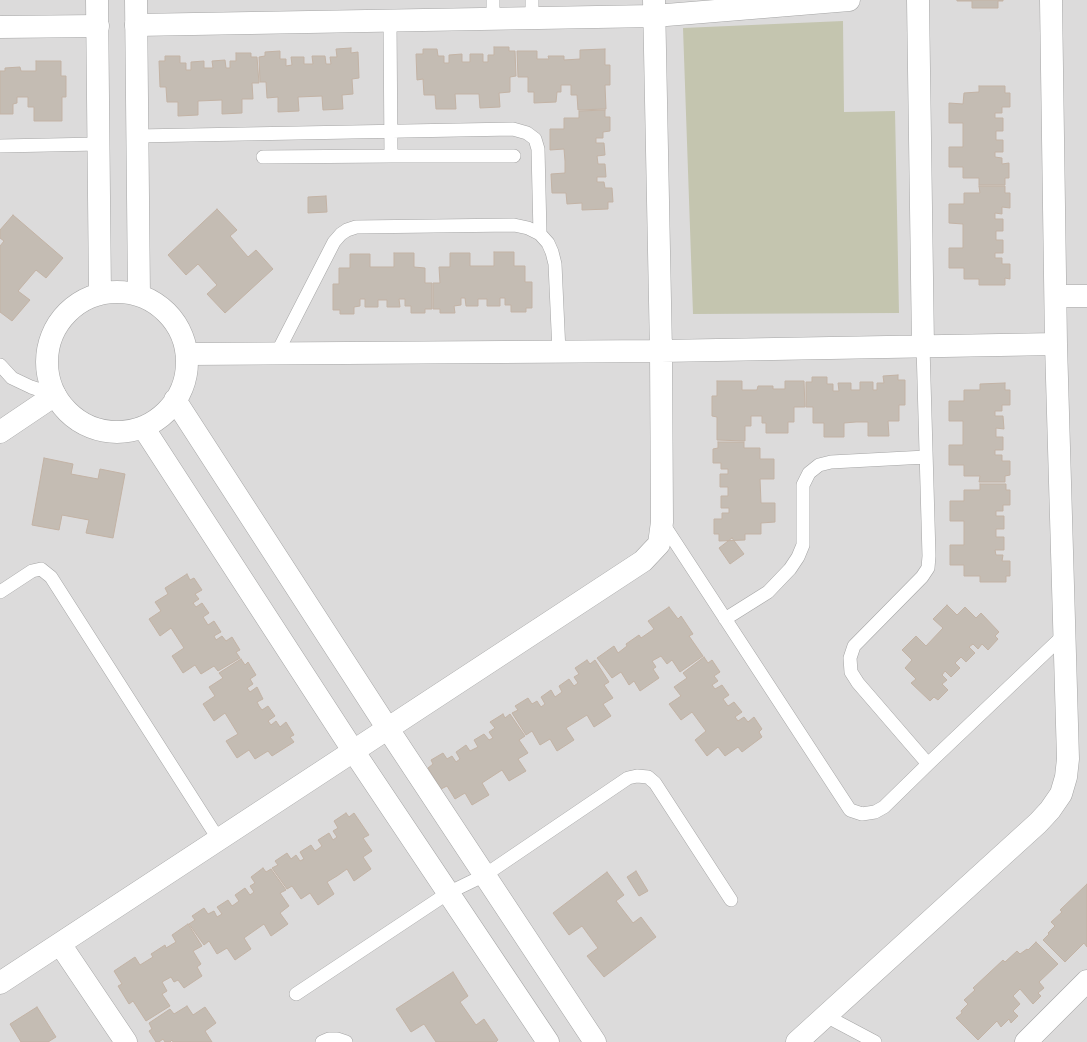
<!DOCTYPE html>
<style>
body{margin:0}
canvas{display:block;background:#f0ece4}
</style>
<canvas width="1087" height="1042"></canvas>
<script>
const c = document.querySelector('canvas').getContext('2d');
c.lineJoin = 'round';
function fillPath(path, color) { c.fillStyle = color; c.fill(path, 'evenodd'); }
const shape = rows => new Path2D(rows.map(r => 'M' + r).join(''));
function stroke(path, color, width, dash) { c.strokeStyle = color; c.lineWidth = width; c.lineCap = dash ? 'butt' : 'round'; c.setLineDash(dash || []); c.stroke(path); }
fillPath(shape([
 [0,0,1087,0,1087,1042,0,1042]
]), '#dcdbdb');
fillPath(shape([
 [843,21,844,112,895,111,899,313,693,314,683,28]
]), '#c4c5af');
const building = shape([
 [957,0,1003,0,1003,1,998,1,998,8,972,8,972,1,957,1,957,0],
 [494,47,509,47,509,51,515,51,516,76,510,77,510,92,499,93,500,107,480,108,479,94,455,94,456,109,436,109,435,95,424,95,423,79,417,80,416,54,423,54,423,49,437,49,438,56,444,56,444,63,449,63,449,55,462,54,462,62,470,62,470,54,483,54,483,62,488,62,488,55,494,55,494,47],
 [351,48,351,53,358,52,359,78,352,79,353,94,342,95,343,109,323,110,322,96,298,97,299,111,278,112,278,97,267,98,266,82,260,82,259,57,265,56,265,52,280,51,280,59,286,59,286,66,292,65,291,57,304,57,304,64,313,64,312,56,325,56,326,64,331,64,330,57,337,57,336,49,351,48],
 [605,49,605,65,610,65,610,85,605,85,606,109,578,110,577,95,571,95,571,85,561,85,561,92,557,92,556,102,534,103,534,92,528,92,528,77,518,77,517,51,537,51,537,59,549,59,548,56,564,56,564,60,580,59,580,50,605,49],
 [236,53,251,53,251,57,257,57,259,83,252,83,253,99,242,99,242,113,222,114,222,100,198,101,198,115,178,116,178,102,167,102,166,87,160,87,159,61,165,61,165,56,180,56,180,63,186,63,186,70,191,70,191,62,204,61,204,68,213,68,212,61,225,60,226,68,230,68,230,61,236,61,236,53],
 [36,61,61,61,61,76,66,76,66,97,62,97,62,121,34,121,34,107,28,107,28,97,17,97,17,103,13,104,13,114,0,114,0,71,5,71,5,68,20,67,21,71,36,71,36,61],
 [979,86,1005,86,1005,93,1010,93,1010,107,1002,107,1002,113,995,113,995,118,1003,118,1003,131,996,131,996,140,1003,140,1003,152,995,152,995,157,1002,158,1002,164,1009,163,1009,178,1005,178,1005,185,979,185,979,178,963,178,963,167,949,167,949,147,963,147,963,123,949,123,949,103,963,104,964,93,979,92,979,86],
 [605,110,605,117,610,117,610,131,603,132,603,138,596,138,596,143,604,143,605,155,597,156,598,164,605,164,606,177,597,177,597,182,604,182,605,188,612,188,613,202,608,202,608,209,582,210,582,203,567,204,566,193,552,193,551,174,565,173,565,161,564,149,550,150,550,129,564,129,564,118,579,118,579,111,605,110],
 [979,186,1005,186,1005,193,1010,193,1010,208,1002,207,1002,214,995,213,995,219,1003,219,1003,231,996,231,996,240,1003,240,1003,253,995,253,995,258,1002,258,1002,264,1010,264,1010,279,1005,278,1005,285,979,285,979,279,964,279,964,268,949,268,949,248,963,248,963,224,949,223,949,204,964,204,964,193,980,193,979,186],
 [326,196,327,212,308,213,308,197,326,196],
 [217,209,237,230,230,236,248,257,256,250,273,269,225,313,207,294,217,285,198,264,186,275,168,255,217,209],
 [13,215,63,258,46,278,36,270,18,291,30,300,12,321,0,312,0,246,4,241,0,238,0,230,13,215],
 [494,252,514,252,514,266,525,266,525,282,532,282,532,308,526,308,526,312,511,312,511,305,505,305,505,298,500,298,500,306,487,306,487,299,478,299,478,306,466,306,465,298,461,298,461,305,454,306,455,313,440,313,440,309,433,309,433,283,440,283,439,267,450,267,450,253,470,253,470,266,494,266,494,252],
 [394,253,414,253,414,267,425,268,425,283,432,283,432,309,425,309,425,313,411,313,411,306,405,306,405,299,399,299,400,307,387,307,387,300,378,300,378,307,365,307,365,299,360,299,360,306,354,307,354,314,340,314,340,310,333,310,333,284,339,284,339,268,350,268,350,254,370,254,370,267,394,267,394,253],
 [898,375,898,380,905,380,905,405,899,405,899,421,888,421,889,436,868,436,868,422,856,422,844,423,844,437,824,437,824,423,813,423,813,407,806,407,806,382,812,382,812,377,827,377,827,384,833,384,833,391,839,391,838,383,851,383,851,390,860,390,860,382,873,382,873,390,877,390,877,383,884,383,883,376,898,375],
 [717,381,742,381,742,390,757,390,758,386,773,386,773,389,785,389,785,381,804,381,805,407,794,407,794,422,788,422,788,433,766,433,766,423,762,423,762,416,751,416,751,426,745,426,745,441,717,440,717,417,712,416,712,396,717,396,717,381],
 [1005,383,1005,390,1010,390,1010,405,1002,405,1002,411,995,411,995,416,1003,416,1004,429,996,428,996,437,1003,437,1003,450,995,450,995,455,1002,455,1002,461,1010,461,1010,475,1005,476,1005,482,979,482,980,476,964,476,964,465,949,465,949,445,963,445,963,421,949,421,949,401,964,401,964,390,980,390,980,384,1005,383],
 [718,442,744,442,744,448,760,448,760,459,774,459,774,479,760,479,761,503,775,503,775,522,761,523,761,534,745,534,745,540,719,541,719,534,714,534,714,519,722,519,722,513,729,513,729,508,721,508,721,496,728,496,728,487,720,487,720,474,728,474,728,469,721,469,721,463,713,463,713,449,718,448,718,442],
 [44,458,73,464,71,474,98,479,100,469,125,474,113,538,86,533,89,520,62,515,59,530,32,525,44,458],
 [980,484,1006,484,1006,490,1010,490,1010,505,1003,505,1003,511,996,511,996,516,1004,516,1004,529,996,529,996,537,1004,537,1004,550,995,550,996,555,1003,555,1002,561,1010,561,1010,576,1006,576,1006,582,980,582,980,576,964,576,964,565,950,565,950,545,964,545,964,521,950,521,950,501,964,501,964,490,980,490,980,484],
 [732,538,744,554,730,564,719,548,732,538],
 [187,574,190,580,194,578,202,590,195,594,199,599,193,603,196,607,202,603,209,613,203,617,208,625,214,621,221,632,214,636,216,640,222,636,226,641,232,637,240,650,236,652,240,658,218,671,214,666,201,674,195,665,183,673,172,656,184,648,171,628,160,636,149,619,161,611,155,602,168,594,165,588,187,574],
 [947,605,957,615,965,607,976,618,981,613,999,632,995,636,998,639,988,650,982,644,978,649,973,644,969,647,975,653,966,662,961,657,955,663,960,668,951,677,945,671,942,675,947,680,942,684,948,690,938,700,934,697,930,701,911,683,916,679,905,668,912,660,902,650,916,636,926,646,943,628,933,619,947,605],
 [669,607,678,619,681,616,693,634,689,636,703,656,680,672,672,660,667,664,661,656,652,661,656,667,653,669,659,678,640,691,634,681,629,685,621,672,612,678,597,658,614,646,618,653,627,646,626,644,639,635,641,638,654,629,648,621,669,607],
 [704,657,708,663,712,660,720,672,714,676,718,681,712,685,715,689,722,685,729,695,723,699,728,706,734,702,742,712,735,717,738,721,744,717,748,722,754,717,762,729,759,732,762,737,742,752,738,747,725,756,718,747,707,756,695,740,706,731,692,712,681,720,669,704,681,696,674,687,687,678,683,673,704,657],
 [241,659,245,665,248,662,256,675,250,679,253,684,247,688,250,692,257,687,263,699,257,702,259,706,262,710,268,706,275,716,268,721,271,725,276,721,280,727,286,722,294,735,290,737,294,742,272,756,268,751,255,759,249,750,237,758,226,741,238,734,225,713,214,721,203,704,215,696,209,687,223,678,219,673,241,659],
 [587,660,590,664,595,660,609,682,604,685,613,698,603,704,611,716,594,727,587,715,566,728,574,740,557,751,550,739,540,745,532,731,526,735,512,713,518,710,515,706,528,698,532,704,537,701,541,707,545,704,541,697,551,690,555,697,562,692,559,686,569,679,574,686,578,683,574,677,579,674,575,668,587,660],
 [503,714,505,718,510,714,525,736,519,740,528,753,518,759,526,771,509,781,502,770,482,783,489,795,472,805,465,793,455,799,447,786,441,789,428,768,433,764,431,760,443,753,447,759,452,756,456,762,460,759,456,752,466,745,470,751,478,747,474,740,484,734,489,740,493,738,489,732,495,728,490,722,503,714],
 [346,813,349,817,354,813,369,835,363,838,372,851,363,857,371,869,354,881,347,869,337,876,327,882,334,894,318,905,310,893,301,899,292,886,287,889,272,868,278,865,275,861,287,853,291,859,296,855,300,861,304,859,300,852,311,845,315,851,318,849,322,846,318,840,329,833,333,840,337,837,333,831,338,828,334,821,346,813],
 [263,868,266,872,271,869,286,890,280,893,289,906,280,913,288,924,271,936,264,924,244,938,251,949,235,960,227,948,217,954,209,941,204,945,189,924,195,920,192,916,204,908,208,914,214,911,217,917,222,914,217,907,228,900,232,906,235,904,239,901,235,895,245,888,250,895,254,892,250,886,255,883,251,877,263,868],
 [636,871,648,891,639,896,627,877,636,871],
 [607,872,624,895,616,901,633,923,641,917,656,937,604,977,587,956,598,948,582,926,569,935,553,913,607,872],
 [1087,884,1087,947,1084,943,1065,962,1043,940,1049,934,1048,933,1055,926,1051,922,1062,912,1060,910,1087,884],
 [188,924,202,946,193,951,201,964,197,967,202,976,184,988,178,980,174,982,171,977,162,982,167,991,162,994,170,1006,146,1021,133,1001,129,1004,118,986,122,984,114,971,135,957,140,965,153,957,151,954,165,945,166,948,176,942,172,935,188,924],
 [1036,942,1058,964,1039,982,1044,988,1038,993,1041,996,1033,1004,1020,989,1013,996,1020,1004,1013,1011,1018,1016,1011,1023,1009,1019,1001,1027,997,1021,978,1040,956,1018,962,1013,961,1011,968,1004,964,1000,975,990,973,988,1003,960,1005,962,1017,951,1020,954,1027,949,1028,950,1036,942],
 [453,972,468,996,460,1002,476,1025,484,1019,498,1040,496,1042,436,1042,424,1024,411,1032,396,1009,453,972],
 [187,1006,193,1015,205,1007,216,1023,205,1031,212,1042,173,1042,172,1040,170,1042,165,1042,163,1039,159,1042,156,1042,149,1031,152,1029,149,1023,170,1009,174,1014,187,1006],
 [37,1007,56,1037,48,1042,21,1042,10,1024,37,1007]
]);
fillPath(building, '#c4bcb3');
stroke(building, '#c3b3a5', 1);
const service = shape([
 [493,0,493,20],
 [532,0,532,19],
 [390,22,391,156],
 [137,136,513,129,527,133,535,139,538,149,540,234],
 [0,146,98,144],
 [263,157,391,156,514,156],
 [923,346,929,556,928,568,922,577,854,646,850,658,851,672,858,683,928,764],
 [277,353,334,242,341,234,347,230,356,227,514,225,528,228,540,234,548,243,552,252,555,264,559,352],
 [0,365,12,378,31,387,55,395],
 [662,522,850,810,862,814,875,812,884,807,928,764,1065,634],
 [0,592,32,571,41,569,51,577,219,840],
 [725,619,768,592,790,569,798,557,803,545,803,485,809,473,819,465,831,462,926,457],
 [296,994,448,893,485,875,628,778,637,776,648,777,655,783,731,900],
 [826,1016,875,1042],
 [322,1042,329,1039,337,1039,346,1042]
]);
const minor = shape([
 [918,0,923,346],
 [136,25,654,16,849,0],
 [0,27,98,26],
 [1056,296,1087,296],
 [187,354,661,351,1056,344],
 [0,432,55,395],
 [60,944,126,1042],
 [0,983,643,561,659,544,662,522,661,351,654,0],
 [797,1042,1038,823,1050,810,1061,794,1066,777,1068,759,1056,344,1051,0],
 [1026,1042,1087,981]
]);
const tertiary = shape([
 [97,0,100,294],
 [136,0,139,295],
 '47 362a70 70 0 1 1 140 0a70 70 0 1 1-140 0Z',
 [175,400,388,729,595,1042],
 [143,427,354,752,548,1042]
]);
stroke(service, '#a5a5a5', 14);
stroke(minor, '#a5a5a5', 23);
stroke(tertiary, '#a5a5a5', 23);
stroke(service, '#fff', 13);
stroke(minor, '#fff', 22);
stroke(tertiary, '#fff', 22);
</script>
